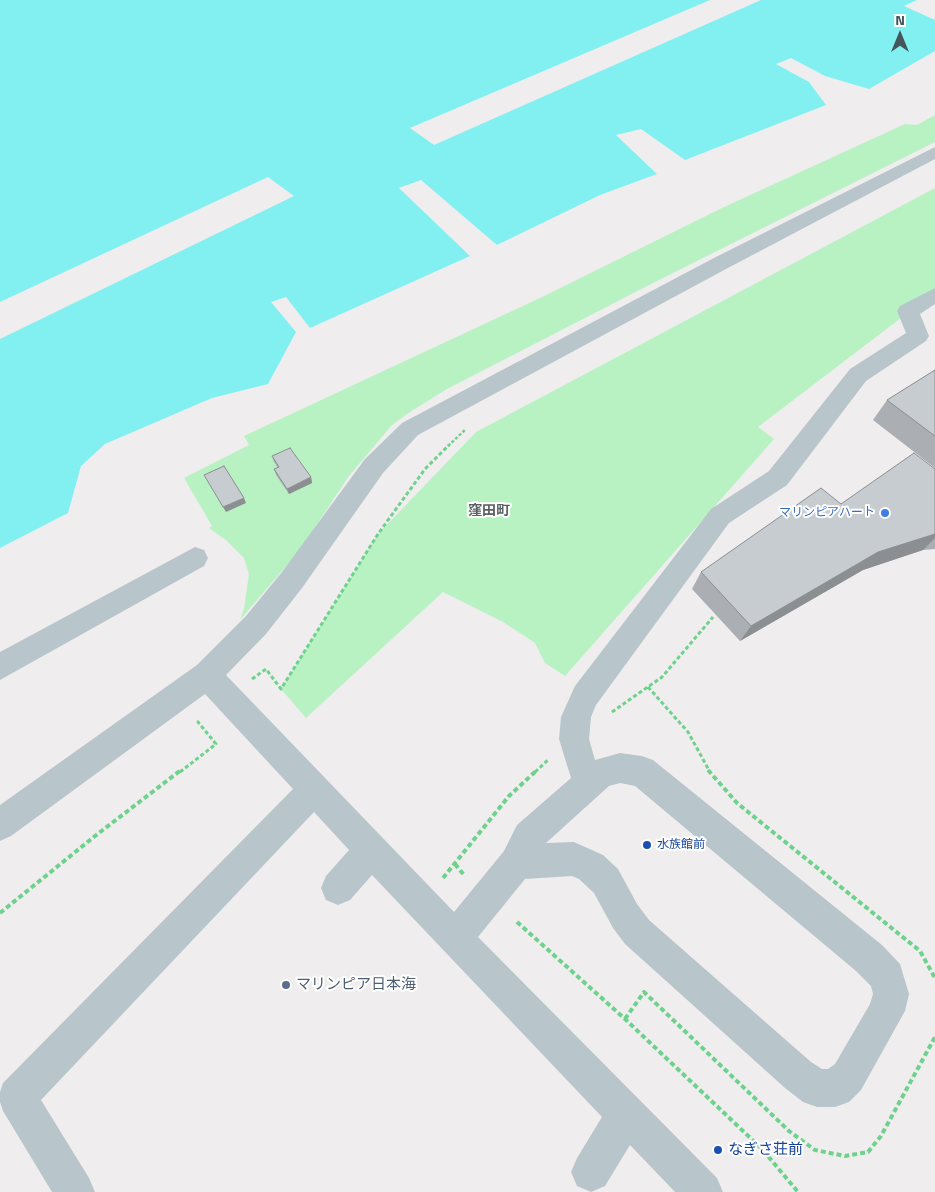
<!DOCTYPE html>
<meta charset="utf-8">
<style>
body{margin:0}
#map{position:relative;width:935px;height:1192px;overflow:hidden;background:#f0edee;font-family:"Titillium Web",sans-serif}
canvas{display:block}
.north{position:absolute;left:875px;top:10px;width:50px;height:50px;-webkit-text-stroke:4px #fff;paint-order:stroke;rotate:0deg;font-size:14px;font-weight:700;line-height:20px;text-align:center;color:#44555c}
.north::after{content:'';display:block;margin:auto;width:18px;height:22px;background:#44555c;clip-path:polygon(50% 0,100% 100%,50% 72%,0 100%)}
</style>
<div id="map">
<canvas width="935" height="1192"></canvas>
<div class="north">N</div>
</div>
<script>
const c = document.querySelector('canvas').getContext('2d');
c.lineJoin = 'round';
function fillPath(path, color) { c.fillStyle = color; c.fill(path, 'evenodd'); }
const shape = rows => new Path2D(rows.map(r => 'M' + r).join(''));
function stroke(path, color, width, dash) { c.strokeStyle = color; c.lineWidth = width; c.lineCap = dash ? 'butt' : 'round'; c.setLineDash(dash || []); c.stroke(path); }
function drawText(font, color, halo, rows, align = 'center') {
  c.font = font + ' "Titillium Web","Noto Sans JP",sans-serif'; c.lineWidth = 4; c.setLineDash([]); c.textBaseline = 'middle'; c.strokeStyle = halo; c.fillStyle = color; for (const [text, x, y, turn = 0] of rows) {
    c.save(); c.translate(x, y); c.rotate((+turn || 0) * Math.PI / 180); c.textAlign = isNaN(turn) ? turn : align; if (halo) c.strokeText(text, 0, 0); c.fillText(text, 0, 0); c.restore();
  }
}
fillPath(shape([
 [935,115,935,142,653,283,447,389,410,412,392,425,349,476,299,551,240,620,244,609,249,574,244,558,226,540,209,528,212,526,184,478,249,445,244,436,540,298,724,207,905,124,917,125],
 [935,188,935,292,758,427,774,439,565,676,545,663,535,643,503,622,443,592,306,718,281,689,378,534,476,432]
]), '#b8f2c3');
fillPath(shape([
 [0,0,917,0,904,6,935,20,935,51,869,89,825,76,791,58,776,64,809,82,826,105,685,160,641,129,616,135,657,174,600,195,497,245,421,180,399,188,470,256,310,328,286,297,271,302,296,332,268,384,212,398,105,444,81,466,68,513,0,548]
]), '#82f0f1');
fillPath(shape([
 [710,0,761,0,434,145,410,128],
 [268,177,294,196,0,339,0,302]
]), '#f0edee');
stroke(shape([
 [448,446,466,429]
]), '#6ed28d', 2.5, [3, 2]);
stroke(shape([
 [252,679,266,669,281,689,378,534,425,469,449,445],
 [648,687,688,732,710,772],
 [612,712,662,677,713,617],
 [180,772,216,744,198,722,200,720],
 [535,772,548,760]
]), '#6ed28d', 3, [4, 2.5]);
stroke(shape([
 [708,770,737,803,920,951,935,978],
 [455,864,464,875],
 [443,878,509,796,537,770],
 [0,913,95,836,181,770],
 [517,922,625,1019,762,1149,798,1192],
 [625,1019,644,992,789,1131,815,1150,845,1156,868,1152,881,1136,935,1037]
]), '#6ed28d', 4, [5, 3]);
fillPath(shape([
 [935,147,935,159,726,269,418,435,383,473,302,588,266,634,226,675,454,912,504,851,517,825,571,778,559,739,561,717,575,686,711,509,769,471,850,369,906,333,897,311,900,306,935,288,935,304,920,314,929,336,926,341,866,381,787,485,729,523,596,705,591,717,589,739,595,760,620,753,642,756,653,760,882,945,900,964,909,994,905,1011,861,1090,849,1102,835,1107,817,1107,803,1102,785,1088,625,944,613,928,594,893,579,879,572,876,525,879,478,937,717,1178,723,1192,675,1192,630,1145,605,1186,591,1192,577,1186,571,1172,577,1158,602,1117,372,875,350,900,338,905,326,900,321,888,326,876,349,850,314,812,41,1100,89,1178,95,1192,52,1192,3,1111,0,1102,0,1092,3,1083,293,789,205,694,11,836,0,841,0,805,197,665,246,616,282,572,365,459,402,423,712,259,935,147],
 [620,783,635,786,856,971,871,986,873,994,870,1004,835,1064,828,1069,822,1069,811,1062,649,920,637,904,618,869,603,855,574,842,546,843,609,786,620,783],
 [195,547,204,550,208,558,204,566,0,680,0,652,195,547]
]), '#b8c6cc');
fillPath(shape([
 [935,370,935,468,873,420,887,400],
 [272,456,311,477,312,483,289,494,276,475,274,469,278,468,274,462],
 [935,469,935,549,923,550,863,570,740,641,692,589,701,572,841,504]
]), '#abafb4');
fillPath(shape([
 [311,477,312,483,289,494,287,489],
 [244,498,246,503,226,512,223,507],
 [935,534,935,538,923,550,863,570,740,641,751,626,878,552]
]), '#8b8f92');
const building = shape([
 [935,370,935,436,887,400,935,370],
 [290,448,311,477,287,489,274,469,279,467,272,456,290,448],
 [914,453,935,469,935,534,878,552,751,626,701,572,821,488,841,504,914,453],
 [224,466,244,498,223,507,204,475,224,466]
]);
fillPath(building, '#c7ccd1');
stroke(building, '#8b8f92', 1);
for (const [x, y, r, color] of [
 [885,513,5,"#3f7fe0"],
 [647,845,5,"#1a4fb4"],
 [286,985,5,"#5c6f8a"],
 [718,1150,5,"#1a4fb4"]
]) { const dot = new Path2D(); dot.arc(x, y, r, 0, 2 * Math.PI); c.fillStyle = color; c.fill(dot); stroke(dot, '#fff', 2); }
drawText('12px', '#366cbe', '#fff', [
 ["マリンピアハート",875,513]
], 'right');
drawText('12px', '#164399', '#fff', [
 ["水族館前",657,845]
], 'left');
drawText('bold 14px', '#5a6063', '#fff', [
 ["窪田町",489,512]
]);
drawText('15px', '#4e5e75', '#fff', [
 ["マリンピア日本海",296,985]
], 'left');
drawText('15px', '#164399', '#fff', [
 ["なぎさ荘前",728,1150]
], 'left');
</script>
